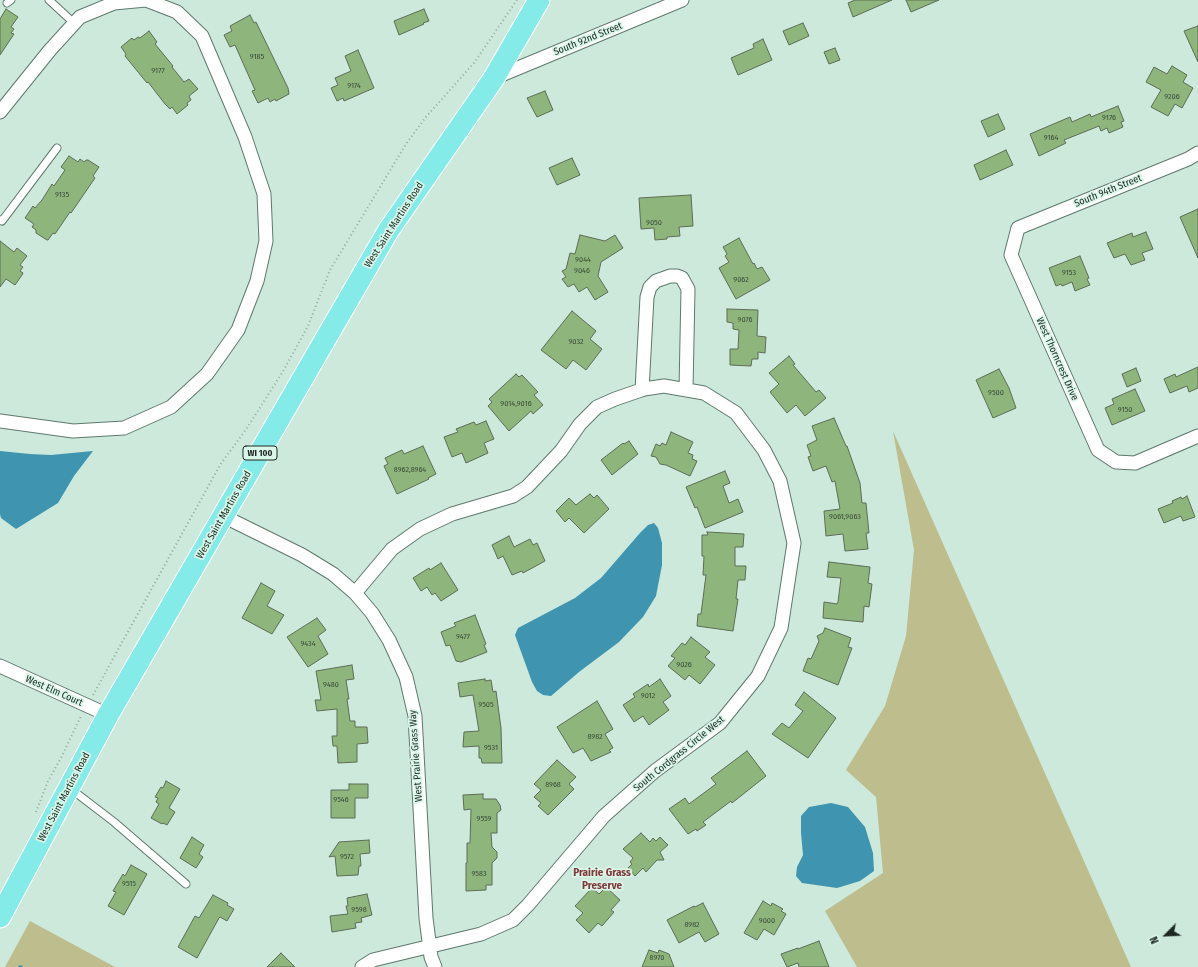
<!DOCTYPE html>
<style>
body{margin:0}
#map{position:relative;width:1198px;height:967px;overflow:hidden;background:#cce9db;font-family:"Fira Sans Condensed",sans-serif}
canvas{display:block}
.north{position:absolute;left:1146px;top:915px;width:40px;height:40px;-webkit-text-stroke:3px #d9f6e8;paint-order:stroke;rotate:246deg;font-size:11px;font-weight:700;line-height:16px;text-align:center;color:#1d2823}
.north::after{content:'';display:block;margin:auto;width:14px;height:18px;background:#1d2823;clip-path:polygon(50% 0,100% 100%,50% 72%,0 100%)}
</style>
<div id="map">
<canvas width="1198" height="967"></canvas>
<div class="north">N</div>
</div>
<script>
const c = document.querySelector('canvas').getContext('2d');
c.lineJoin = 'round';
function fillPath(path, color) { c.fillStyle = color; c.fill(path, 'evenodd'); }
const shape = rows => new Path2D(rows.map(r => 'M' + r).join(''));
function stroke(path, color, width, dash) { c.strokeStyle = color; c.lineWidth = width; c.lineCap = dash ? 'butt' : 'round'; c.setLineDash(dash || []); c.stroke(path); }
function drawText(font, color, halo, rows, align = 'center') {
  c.font = font + ' "Fira Sans Condensed",sans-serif'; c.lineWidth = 3.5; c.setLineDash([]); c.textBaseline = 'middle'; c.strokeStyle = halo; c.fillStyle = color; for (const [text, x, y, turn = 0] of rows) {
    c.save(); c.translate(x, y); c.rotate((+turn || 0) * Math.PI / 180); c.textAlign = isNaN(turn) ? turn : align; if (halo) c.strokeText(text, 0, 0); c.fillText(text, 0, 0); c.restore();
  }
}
fillPath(shape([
 [893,431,1131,967,857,967,825,911,883,873,876,797,846,770,885,706,906,636,914,550],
 [30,921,115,967,5,967]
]), '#bdbd8e');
fillPath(shape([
 [0,451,30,454,51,455,93,451,74,476,58,503,16,529,1,518,0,514],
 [654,523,658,528,662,543,662,565,656,596,643,617,619,642,579,672,551,696,543,695,537,691,532,682,515,635,518,628,575,598,601,578,640,533,648,525],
 [831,803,848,807,865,827,873,853,874,871,860,881,837,888,802,883,796,876,797,867,803,855,801,833,801,816,809,807]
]), '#3f95b0');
stroke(shape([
 [20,967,21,967]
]), '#3f95b0', 3.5);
const building = shape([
 [855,0,892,0,853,17,848,3,855,0],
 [906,0,939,0,911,12,906,0],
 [6,9,18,17,11,27,14,29,11,33,14,34,0,55,0,19,6,9],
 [424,9,429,21,423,23,424,24,399,35,394,21,424,9],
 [250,15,254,23,256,22,288,88,289,94,276,101,275,99,270,102,268,98,258,103,252,91,255,90,235,45,230,47,224,35,232,31,230,26,250,15],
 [803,23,809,36,789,45,783,31,803,23],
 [1198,26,1198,62,1184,31,1198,26],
 [149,31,157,42,155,44,173,66,172,67,184,82,189,79,198,89,189,96,191,100,187,103,188,105,177,114,172,107,170,109,165,104,148,82,147,83,125,56,126,54,121,47,132,38,134,40,138,37,140,38,149,31],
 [763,39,772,60,738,75,731,58,754,48,753,44,763,39],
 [835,48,840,60,829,64,824,52,835,48],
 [358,50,374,88,344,101,343,98,337,101,331,88,338,85,335,78,351,71,345,56,358,50],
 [1172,66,1187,75,1183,82,1193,88,1182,108,1175,104,1168,116,1151,107,1161,90,1146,82,1154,67,1167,74,1172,66],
 [545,91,553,110,537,117,527,98,545,91],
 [1118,106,1124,121,1121,122,1123,127,1109,133,1107,128,1101,131,1099,126,1064,140,1066,143,1039,156,1030,134,1070,117,1072,122,1090,114,1091,117,1118,106],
 [998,114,1005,129,988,137,981,121,998,114],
 [1006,150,1013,165,980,180,974,165,1006,150],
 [69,156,78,162,80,159,84,162,86,160,88,160,99,167,93,176,95,178,71,213,70,212,55,234,53,233,48,240,47,240,36,233,36,230,32,227,34,224,25,218,33,206,35,208,42,200,52,184,54,186,65,170,61,167,69,156],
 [572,158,580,175,557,185,549,168,572,158],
 [691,195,693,226,679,227,680,236,667,237,667,239,655,240,654,228,641,229,639,198,691,195],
 [1198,209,1198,258,1180,217,1198,209],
 [1146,232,1153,249,1142,253,1145,260,1131,265,1125,254,1114,258,1107,243,1132,233,1133,237,1146,232],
 [580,235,605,241,615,235,623,248,601,262,598,276,608,292,595,300,587,287,579,292,574,284,568,287,562,279,566,277,562,271,566,269,570,253,575,254,580,235],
 [739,238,753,264,754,263,757,269,762,267,770,280,736,299,719,268,729,262,725,256,727,254,723,247,739,238],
 [0,241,14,252,17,248,27,256,20,265,23,267,20,271,23,273,22,275,15,285,6,279,0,287,0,241],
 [1080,256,1089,278,1087,279,1090,285,1075,291,1072,282,1062,286,1061,284,1056,286,1049,268,1080,256],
 [727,309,758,310,757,336,766,337,765,353,758,352,758,359,752,359,751,366,730,365,730,349,738,349,739,330,733,329,733,323,727,322,727,309],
 [572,311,596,331,590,339,602,349,586,370,573,360,566,369,541,350,572,311],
 [789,356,795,364,793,365,816,392,819,390,826,398,805,416,796,405,787,413,770,392,779,384,769,373,789,356],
 [1198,367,1198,388,1189,392,1187,386,1170,393,1164,379,1175,374,1176,377,1198,367],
 [1136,368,1141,381,1127,387,1122,374,1136,368],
 [999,369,1009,388,1016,408,993,418,976,380,999,369],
 [516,374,519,377,522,375,538,392,534,395,543,405,533,414,531,411,509,431,488,406,492,402,489,399,516,374],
 [1135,389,1145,411,1112,425,1105,408,1114,404,1112,399,1135,389],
 [834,418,846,446,847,446,860,483,862,503,866,503,869,533,866,533,868,549,845,551,843,534,826,536,824,511,840,509,835,481,832,482,826,466,813,471,808,457,811,456,807,445,817,440,812,426,834,418],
 [486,421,494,439,484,443,488,453,466,463,462,453,452,457,444,437,458,432,456,429,474,422,476,425,486,421],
 [671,432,693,442,688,453,693,455,692,459,697,461,690,476,666,465,660,464,656,457,651,456,656,444,660,446,662,443,666,445,671,432],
 [629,441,638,454,612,475,601,460,623,443,624,444,629,441],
 [423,446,436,474,428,478,429,479,397,494,384,466,388,464,385,458,402,450,404,454,423,446],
 [725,471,730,483,723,486,729,503,738,499,743,512,705,528,697,507,695,508,686,487,725,471],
 [590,494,594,498,597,495,609,509,584,533,569,518,565,522,556,511,569,498,576,505,590,494],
 [1187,496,1195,517,1183,521,1181,516,1164,523,1158,509,1173,503,1172,501,1181,497,1182,499,1187,496],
 [707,532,744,534,743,547,735,547,735,566,746,566,745,580,738,580,736,599,738,599,733,631,697,626,698,614,701,614,706,575,703,575,704,556,702,556,702,535,708,535,707,532],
 [509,536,514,547,530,539,533,545,537,543,545,561,523,573,522,571,512,575,503,556,498,559,492,545,509,536],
 [829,562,870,567,868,583,872,584,869,607,864,606,863,622,823,618,824,602,837,604,838,602,841,578,827,577,829,562],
 [441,563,458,590,441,601,435,593,432,595,427,587,421,591,413,578,429,568,430,570,441,563],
 [261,583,275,591,267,606,284,615,272,634,242,618,261,583],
 [475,615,486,644,484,645,487,652,461,662,456,661,450,645,446,646,441,632,456,626,454,623,475,615],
 [317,618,326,630,318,636,328,654,308,667,287,637,317,618],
 [825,628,851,638,848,647,852,648,838,685,803,671,808,658,811,659,819,641,817,636,823,633,825,628],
 [691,637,710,652,705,657,715,665,700,684,689,675,685,680,668,666,675,658,671,656,682,643,685,645,691,637],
 [352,665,354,679,346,680,349,699,347,699,350,721,355,721,355,727,367,727,368,743,357,744,357,762,338,763,337,746,333,746,332,736,337,736,337,709,317,711,315,700,321,700,316,671,352,665],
 [485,679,485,681,491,680,493,692,496,691,501,728,502,763,482,763,481,758,479,758,479,746,463,747,464,732,479,731,473,695,460,697,458,683,485,679],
 [660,679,671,696,663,702,669,710,649,725,643,716,634,722,623,705,635,697,633,694,648,684,649,687,660,679],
 [804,692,836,718,808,758,772,734,782,723,789,728,803,711,795,705,804,692],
 [597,701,613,729,605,734,613,748,609,750,611,752,591,761,583,748,573,753,557,727,597,701],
 [747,751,766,776,732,803,731,801,703,822,706,825,697,831,696,829,688,834,669,809,685,798,689,804,716,784,711,778,747,751],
 [557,760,576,777,569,784,574,789,548,815,538,806,541,803,534,797,541,790,534,784,557,760],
 [166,781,180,789,169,808,175,812,167,825,163,823,162,824,151,818,159,804,156,802,158,798,155,797,161,787,163,788,166,781],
 [349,784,368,784,368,798,355,798,355,818,331,818,331,790,349,790,349,784],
 [483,794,483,799,496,799,500,805,501,810,497,813,497,833,491,833,492,847,497,852,497,858,492,863,492,885,486,885,486,890,466,891,466,863,467,863,467,843,470,843,471,809,464,810,463,795,483,794],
 [641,833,650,842,653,838,656,841,660,837,668,845,660,852,664,860,657,860,646,872,643,868,635,876,628,868,632,864,630,862,633,858,623,849,641,833],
 [192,837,204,845,199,854,203,857,196,868,180,858,192,837],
 [369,840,370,853,360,854,361,866,359,866,358,875,337,876,335,856,329,857,339,842,369,840],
 [131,865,147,874,124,915,108,906,116,892,113,891,123,874,125,876,131,865],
 [606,887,620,900,611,910,614,912,602,926,598,923,589,933,576,920,583,913,575,906,592,888,599,894,606,887],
 [367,894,372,915,361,918,362,922,355,923,356,928,332,932,330,916,348,914,346,906,348,906,347,898,367,894],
 [213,895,228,903,227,905,234,909,227,921,220,917,219,918,197,958,178,947,195,916,199,918,213,895],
 [763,901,771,906,772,903,783,909,781,911,786,914,774,935,764,929,757,940,744,933,763,901],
 [703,903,719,934,705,942,699,932,679,943,667,920,694,906,695,907,703,903],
 [819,941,829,967,799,967,798,963,787,967,781,954,798,948,798,949,819,941],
 [649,950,658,953,659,950,669,954,674,967,642,967,649,950],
 [281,953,295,967,267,967,281,953]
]);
fillPath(building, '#8eb67c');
stroke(building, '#5d6c57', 1);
const service = shape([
 [49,0,75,24],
 [7,3,11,0],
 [0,220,2,221,57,148],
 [71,789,114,822,186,884]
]);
const minor = shape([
 [494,78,682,0],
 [0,112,50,50,80,17,114,3,146,0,177,12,202,36,245,137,264,194,266,241,257,281,238,330,207,374,171,407,124,428,73,431,0,421],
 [1198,153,1188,159,1018,228,1011,255,1098,450,1116,462,1135,463,1198,436],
 [642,390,647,297,650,287,656,281,670,276,677,276,682,278,688,289,686,390],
 [223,516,302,555,333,574,355,593,372,613,389,640,406,677,415,716,426,918,431,957,435,967],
 [355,593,392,549,420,529,452,514,513,496,527,487,561,451,580,424,597,407,615,399,644,389,664,386,704,393,736,413,764,450,780,481,794,543,781,628,758,676,720,723,655,771,604,816,528,905,513,920,481,934,373,960,362,967],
 [0,666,108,715]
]);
const primary = shape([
 [0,917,108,715,388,231,494,78,539,0]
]);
stroke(service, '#5f796d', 9);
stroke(minor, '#5f796d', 15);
stroke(primary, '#fff', 23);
stroke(shape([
 [93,695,220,465,247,428,282,373,308,326,330,270,406,144,425,118,474,63,517,0],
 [36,812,48,781,61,758,81,716]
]), '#93aa9f', 2, [1, 3]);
stroke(service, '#fff', 7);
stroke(minor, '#fff', 13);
stroke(primary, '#85ebe9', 21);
drawText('8px', '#394c39', null, [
 ["9185",257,57],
 ["9177",158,71],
 ["9174",354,86],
 ["9206",1172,97],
 ["9176",1109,118],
 ["9164",1051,138],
 ["9135",62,195],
 ["9050",654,223],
 ["9044",583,260],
 ["9046",582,271],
 ["9153",1069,273],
 ["9062",741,280],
 ["9076",745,320],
 ["9032",576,342],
 ["9500",996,393],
 ["9014,9016",516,404],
 ["9150",1125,410],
 ["8962,8964",410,470],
 ["9061,9063",845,517],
 ["9477",463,637],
 ["9434",308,644],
 ["9026",684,665],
 ["9480",331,685],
 ["9012",648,696],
 ["9505",486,705],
 ["8982",595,737],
 ["9531",491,748],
 ["8968",553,785],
 ["9546",341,800],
 ["9559",484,819],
 ["9572",347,857],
 ["9583",479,874],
 ["9515",129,884],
 ["9598",359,910],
 ["9000",767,921],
 ["8982",692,925],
 ["8970",657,958]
]);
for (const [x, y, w] of [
 [260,453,34]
]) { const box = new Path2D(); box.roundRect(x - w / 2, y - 7, w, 14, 3); c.fillStyle = '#d9f6e8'; c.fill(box); stroke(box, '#1d2823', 1); }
drawText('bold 9px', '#1d2823', null, [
 ["WI 100",260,453]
]);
drawText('10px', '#1d2823', '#d9f6e8', [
 ["South 92nd Street",588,39,-22],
 ["South 94th Street",1108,191,-22],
 ["West Saint Martins Road",394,225,-57],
 ["West Thorncrest Drive",1057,359,66],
 ["West Saint Martins Road",224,515,-60],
 ["West Elm Court",54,691,24],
 ["South Cordgrass Circle West",679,754,-39],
 ["West Prairie Grass Way",416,756,-94],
 ["West Saint Martins Road",64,797,-62]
]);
drawText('bold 11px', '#803839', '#d9f6e8', [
 ["Prairie Grass",602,873],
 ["Preserve",602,886]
]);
</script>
